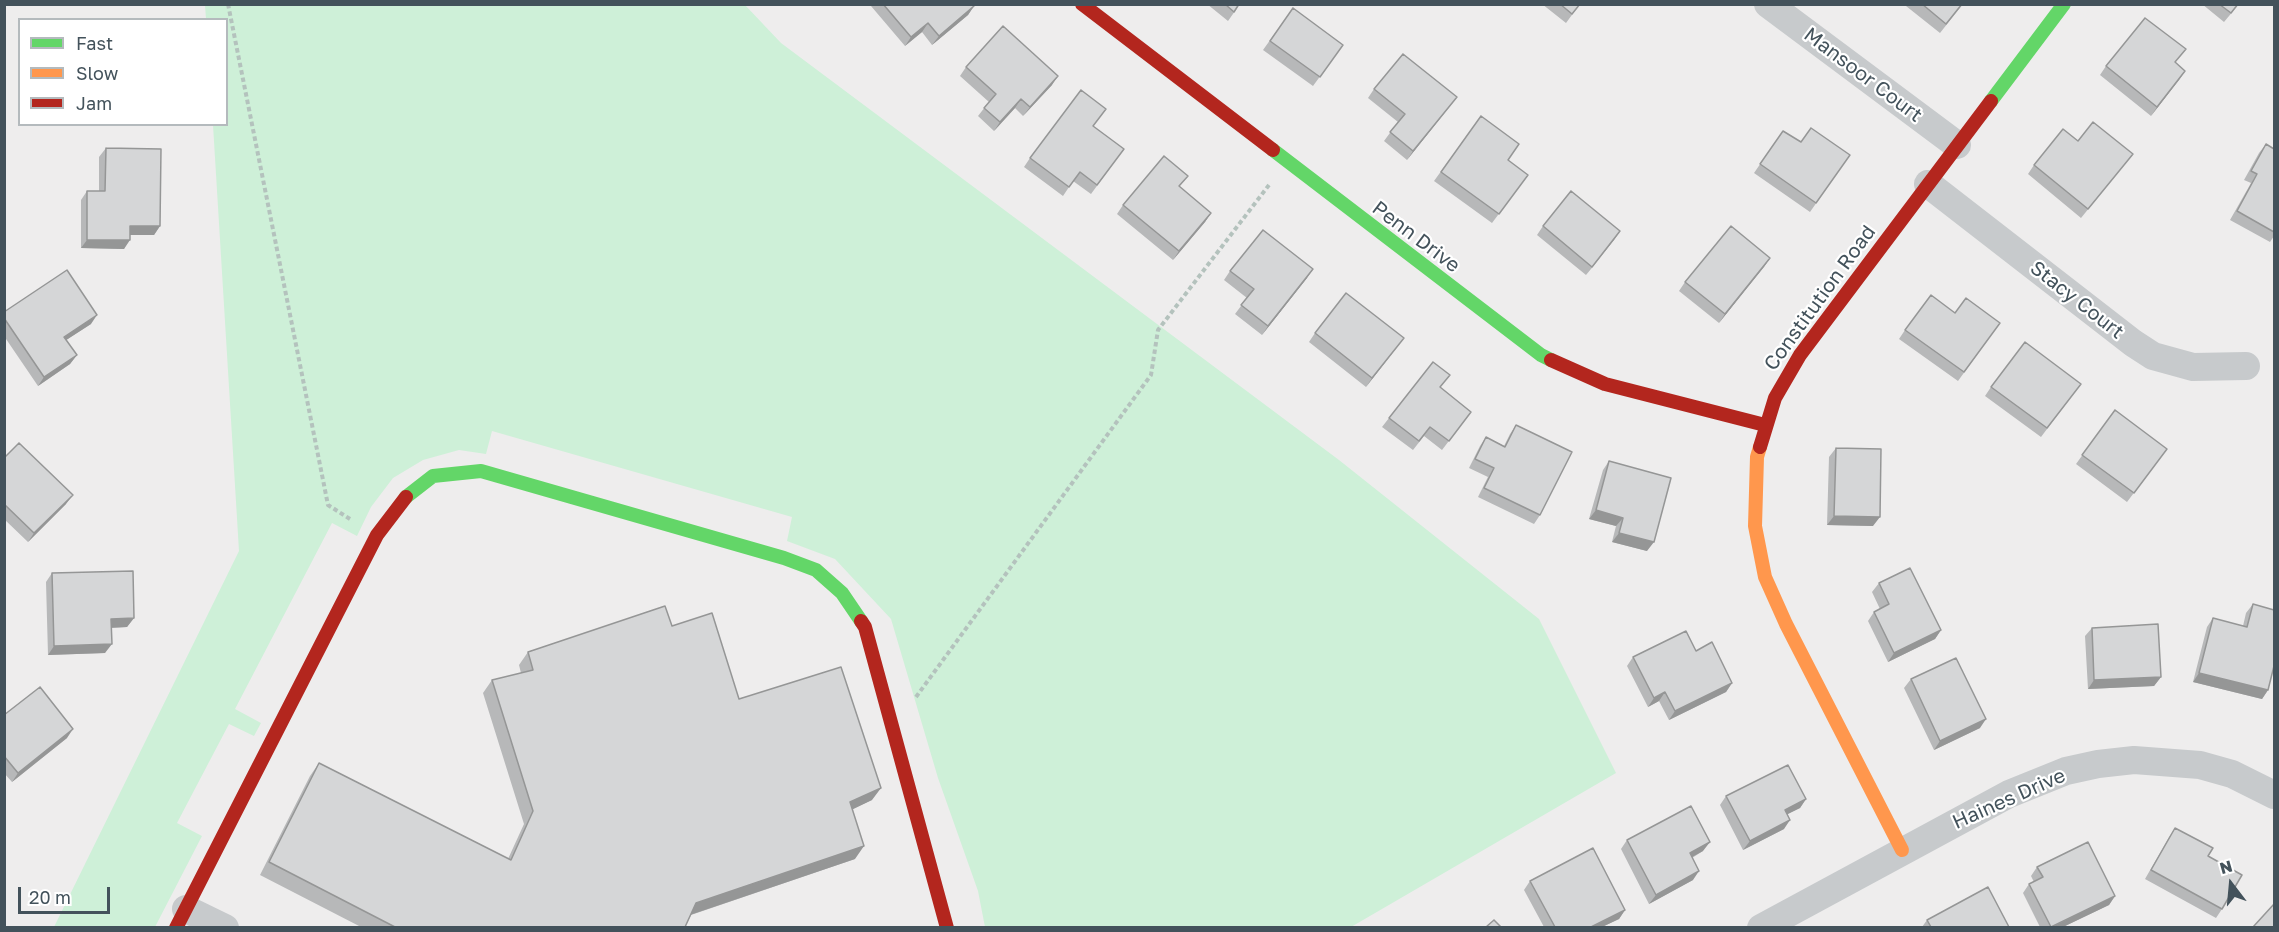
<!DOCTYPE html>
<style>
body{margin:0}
#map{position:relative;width:2279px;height:932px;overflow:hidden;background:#eeeded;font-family:"Golos Text",sans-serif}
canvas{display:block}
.frame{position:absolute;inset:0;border:6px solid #43525b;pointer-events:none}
.legend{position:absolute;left:18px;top:18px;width:210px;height:108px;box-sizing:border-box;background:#fff;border:2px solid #b4babd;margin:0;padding:8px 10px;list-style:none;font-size:18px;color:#43525b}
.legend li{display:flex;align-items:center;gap:12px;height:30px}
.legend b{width:30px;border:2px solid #b4babd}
.north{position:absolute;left:2201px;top:854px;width:60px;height:60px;-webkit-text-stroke:4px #fff;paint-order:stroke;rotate:344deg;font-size:16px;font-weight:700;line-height:24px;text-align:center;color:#43525b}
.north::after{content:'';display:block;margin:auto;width:21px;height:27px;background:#43525b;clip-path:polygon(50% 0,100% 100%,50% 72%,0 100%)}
.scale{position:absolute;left:18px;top:887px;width:92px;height:27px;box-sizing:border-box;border:3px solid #43525b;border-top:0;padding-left:8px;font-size:18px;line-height:21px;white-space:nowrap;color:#43525b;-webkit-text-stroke:4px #fff;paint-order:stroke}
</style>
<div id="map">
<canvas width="2279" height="932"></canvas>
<div class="frame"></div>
<ul class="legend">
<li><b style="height:8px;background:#63d668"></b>Fast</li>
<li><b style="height:8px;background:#ff974d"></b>Slow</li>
<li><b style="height:8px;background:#b3261e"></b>Jam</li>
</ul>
<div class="north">N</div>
<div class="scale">20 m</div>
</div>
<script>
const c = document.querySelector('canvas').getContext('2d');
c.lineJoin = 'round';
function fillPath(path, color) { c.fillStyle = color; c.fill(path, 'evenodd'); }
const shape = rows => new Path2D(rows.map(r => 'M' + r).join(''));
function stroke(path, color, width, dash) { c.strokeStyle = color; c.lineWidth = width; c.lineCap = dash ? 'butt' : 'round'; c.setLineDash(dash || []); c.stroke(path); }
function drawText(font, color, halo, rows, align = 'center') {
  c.font = font + ' "Golos Text",sans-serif'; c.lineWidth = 4.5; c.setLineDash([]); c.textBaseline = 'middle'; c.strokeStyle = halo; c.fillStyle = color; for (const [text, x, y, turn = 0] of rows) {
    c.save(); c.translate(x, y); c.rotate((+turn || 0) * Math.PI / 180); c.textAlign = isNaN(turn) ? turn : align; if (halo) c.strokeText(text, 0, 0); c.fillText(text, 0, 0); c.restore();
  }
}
fillPath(shape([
 [205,5,745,5,781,43,1339,460,1539,619,1616,773,1351,927,985,927,978,891,938,778,891,619,835,559,787,541,792,517,492,431,486,454,459,450,423,460,393,478,371,507,357,536,332,523,235,709,261,723,254,736,229,724,177,823,202,836,155,927,54,927,239,551,213,125,226,124,226,20,206,19]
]), '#cef0d8');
stroke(shape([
 [228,4,328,505,350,519],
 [916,697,1151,375,1158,330,1269,185]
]), '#b4c2bd', 4, [4.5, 3]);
stroke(shape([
 [1768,4,1957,145],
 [1928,184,2133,343,2153,356,2193,367,2246,366],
 [186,909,225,928],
 [1761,928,2009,794,2066,771,2098,764,2134,760,2200,765,2232,774,2274,795]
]), '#c7cacc', 28);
stroke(shape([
 [1991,101,2064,4],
 [1273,150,1541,355,1551,360],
 [406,497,433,476,481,471,784,558,816,570,842,593,861,621]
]), '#63d668', 14);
stroke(shape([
 [1760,447,1757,457,1755,526,1765,577,1786,624,1902,850]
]), '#ff974d', 14);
stroke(shape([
 [1082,4,1273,150],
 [1551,360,1605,384,1765,425],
 [1760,447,1775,398,1800,355,1991,101],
 [861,621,865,627,947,928],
 [176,928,377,535,406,497]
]), '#b3261e', 14);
fillPath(shape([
 [872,4,972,4,974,6,968,15,932,45,922,32,905,46,871,6],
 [1207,4,1240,4,1228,21],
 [1542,4,1580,4,1566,23],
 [1908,4,1963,4,1940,33,1906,6],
 [2202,4,2239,4,2224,22],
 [1293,8,1343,45,1313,86,1263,50],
 [2176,63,2185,71,2151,116,2100,75,2106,66],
 [966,67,1052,85,1023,116,1015,108,994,131,978,116,989,102,960,76],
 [1374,89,1457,97,1407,160,1384,141,1398,122,1368,98],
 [1481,116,1508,160,1528,175,1492,223,1434,181],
 [1093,126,1124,149,1091,194,1073,181,1063,196,1024,167,1030,158],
 [1783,131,1801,142,1850,155,1810,212,1754,173],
 [2078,141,2133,154,2081,218,2028,174,2034,165],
 [2266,144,2274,149,2274,236,2270,242,2230,220,2251,183,2244,180,2259,153],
 [106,148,160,226,154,235,130,235,124,249,81,248,81,200,87,191,99,191,99,157],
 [1180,187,1211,213,1205,222,1173,260,1117,214,1123,205],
 [1543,226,1620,231,1586,275,1537,235],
 [1770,258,1719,323,1679,291,1685,282],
 [1230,271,1307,278,1262,335,1235,314,1247,298,1224,280],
 [4,312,91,324,66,340,77,355,70,364,38,386,4,336],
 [1955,313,2000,323,1958,381,1899,339,1905,330],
 [1315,333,1397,347,1366,387,1309,342],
 [1991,387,2074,393,2041,437,1985,396],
 [1440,388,1471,412,1442,450,1424,436,1413,450,1382,427,1389,418],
 [2115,410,2167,449,2127,502,2076,464],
 [1516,425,1540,515,1534,524,1478,497,1488,477,1469,468,1480,446,1486,437,1504,446,1510,434],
 [1836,448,1873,526,1827,525,1829,457],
 [4,458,66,504,28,542,4,519],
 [1609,461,1647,551,1612,542,1616,526,1589,519,1603,470],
 [52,573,134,618,127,627,112,628,105,653,48,655,46,582],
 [1879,583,1941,630,1935,639,1888,662,1868,621,1874,612,1880,609,1872,592],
 [2253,604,2268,690,2262,699,2193,682,2207,627,2213,618,2243,626,2246,613],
 [672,626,739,699,872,800,852,809,855,859,691,915,685,927,361,927,260,875,310,776,319,763,508,859,524,824,483,693,492,680,521,673,519,665,528,652],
 [2092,628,2161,677,2154,686,2088,689,2085,636],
 [1696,651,1732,683,1726,692,1669,720,1659,701,1648,707,1627,666,1633,657],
 [1911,679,1980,728,1934,750,1904,688],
 [4,715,67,738,12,782,4,773],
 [1726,796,1806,799,1800,808,1787,814,1784,829,1743,850,1720,805],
 [2175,828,2208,856,2222,909,2216,918,2145,879,2169,837],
 [1627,840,1703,851,1692,858,1693,880,1649,904,1621,849],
 [2037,867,2115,896,2109,905,2063,927,2040,927,2023,893,2029,884,2034,882,2031,876],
 [1530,881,1625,910,1619,919,1602,927,1544,927,1524,890],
 [1927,920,2009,927,1922,927]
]), '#b7b8b9');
fillPath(shape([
 [974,6,968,15,932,45,939,36],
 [928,23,922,32,905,46,911,37],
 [2185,71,2179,80,2151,116,2157,107],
 [1058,76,1052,85,1023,116,1030,107],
 [1457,97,1450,106,1407,160,1413,151],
 [1021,99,1015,108,994,131,1000,122],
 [1211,213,1205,222,1173,260,1179,251],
 [130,226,160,226,154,235,124,235],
 [1620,231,1614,240,1586,275,1592,267],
 [87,240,130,240,124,249,81,248],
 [1770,258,1764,267,1719,323,1725,314],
 [1313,269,1307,278,1262,335,1268,326],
 [97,315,91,324,57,346,64,337],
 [1404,338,1397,347,1366,387,1372,378],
 [77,355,70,364,38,386,44,377],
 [73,495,66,504,28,542,34,533],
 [1596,510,1623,518,1616,526,1589,519],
 [1834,516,1880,517,1873,526,1827,525],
 [1619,533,1654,542,1647,551,1612,542],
 [134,618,127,627,105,628,111,619],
 [1941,630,1935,639,1888,662,1894,653],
 [112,644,105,653,48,655,54,646],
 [2199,673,2268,690,2262,699,2193,682],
 [2161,677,2154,686,2088,689,2094,680],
 [1732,683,1726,692,1669,720,1675,711],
 [1665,692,1659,701,1648,707,1654,698],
 [1986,719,1980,728,1934,750,1940,741],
 [73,729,67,738,12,782,18,773],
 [881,788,872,800,841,815,850,802],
 [1806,799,1800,808,1778,819,1785,810],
 [1790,820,1784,829,1743,850,1750,841],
 [1710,842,1703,851,1683,862,1690,853],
 [864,846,855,859,687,916,696,903],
 [1699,871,1693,880,1649,904,1656,895],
 [2115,896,2109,905,2063,927,2052,927],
 [1625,910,1619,919,1602,927,1591,927]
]), '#959696');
const building = shape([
 [883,4,972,4,974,6,939,36,928,23,911,37,883,4],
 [1225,4,1239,4,1234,12,1225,4],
 [1560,4,1580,4,1572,14,1560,4],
 [1922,4,1962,4,1946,24,1922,4],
 [2219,4,2238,4,2231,13,2219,4],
 [1293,8,1343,45,1320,77,1270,41,1293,8],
 [2145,18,2186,49,2175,62,2185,71,2157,107,2106,66,2145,18],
 [1003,26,1058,76,1030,107,1021,99,1000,122,984,108,996,94,966,67,1003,26],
 [1403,54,1457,97,1413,151,1390,132,1405,114,1374,89,1403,54],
 [1081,90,1106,109,1093,126,1124,149,1097,185,1080,172,1069,187,1030,158,1081,90],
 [1481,116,1519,144,1508,160,1528,175,1499,214,1441,172,1481,116],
 [2093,122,2133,154,2088,209,2034,165,2063,129,2078,141,2093,122],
 [1811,128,1850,155,1816,203,1760,164,1783,131,1801,142,1811,128],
 [2266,144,2274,149,2274,232,2237,211,2257,174,2251,171,2266,144],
 [106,148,161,149,160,226,130,226,130,240,87,240,87,191,105,191,106,148],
 [1164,156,1188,176,1179,186,1211,213,1179,251,1123,205,1164,156],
 [1571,191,1620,231,1592,267,1543,226,1571,191],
 [1731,226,1770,258,1725,314,1685,282,1731,226],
 [1263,230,1313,269,1268,326,1241,305,1254,289,1230,271,1263,230],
 [67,270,97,315,64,337,77,355,44,377,4,318,4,312,67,270],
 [1346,293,1404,338,1372,378,1315,333,1346,293],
 [1931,295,1955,313,1966,298,2000,323,1964,372,1905,330,1931,295],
 [2025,342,2081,384,2047,428,1991,387,2025,342],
 [1433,362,1450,375,1440,387,1471,412,1449,441,1430,427,1419,441,1389,418,1433,362],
 [2115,410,2167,449,2134,493,2082,455,2115,410],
 [1516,425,1572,452,1540,515,1484,488,1494,468,1475,459,1486,437,1505,447,1516,425],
 [19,443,73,495,34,533,4,504,4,458,19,443],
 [1836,448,1881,449,1880,517,1834,516,1836,448],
 [1609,461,1671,478,1654,542,1619,533,1623,518,1596,510,1609,461],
 [1910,568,1941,630,1894,653,1874,612,1889,604,1879,583,1910,568],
 [133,571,134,618,111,619,112,644,54,646,52,573,133,571],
 [2253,604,2274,610,2274,666,2268,690,2199,673,2213,618,2247,627,2253,604],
 [665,606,672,626,712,613,739,699,841,667,881,788,850,802,864,846,696,903,685,927,395,927,269,862,319,763,511,860,533,811,492,680,533,670,528,652,665,606],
 [2158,624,2161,677,2094,680,2092,628,2158,624],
 [1686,631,1696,651,1712,642,1732,683,1675,711,1665,692,1654,698,1633,657,1686,631],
 [1956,658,1986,719,1940,741,1911,679,1956,658],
 [40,687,73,729,18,773,4,756,4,715,40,687],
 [1788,765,1806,799,1785,810,1790,820,1750,841,1726,796,1788,765],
 [1691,806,1710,842,1690,853,1699,871,1656,895,1627,840,1691,806],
 [2175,828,2213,848,2208,856,2242,875,2222,909,2151,870,2175,828],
 [2088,842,2115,896,2051,927,2029,884,2043,877,2037,867,2088,842],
 [1593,848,1625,910,1591,927,1555,927,1530,881,1593,848],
 [1988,887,2009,927,1931,927,1927,920,1988,887],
 [2274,904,2274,927,2253,927,2274,904],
 [1494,920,1501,927,1486,927,1494,920]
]);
fillPath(building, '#d5d6d7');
stroke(building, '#959696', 1.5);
drawText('20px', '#43525b', '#fff', [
 ["Mansoor Court",1863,75,37],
 ["Penn Drive",1416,237,37],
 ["Constitution Road",1820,298,-54],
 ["Stacy Court",2077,300,38],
 ["Haines Drive",2009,799,-24]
]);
</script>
